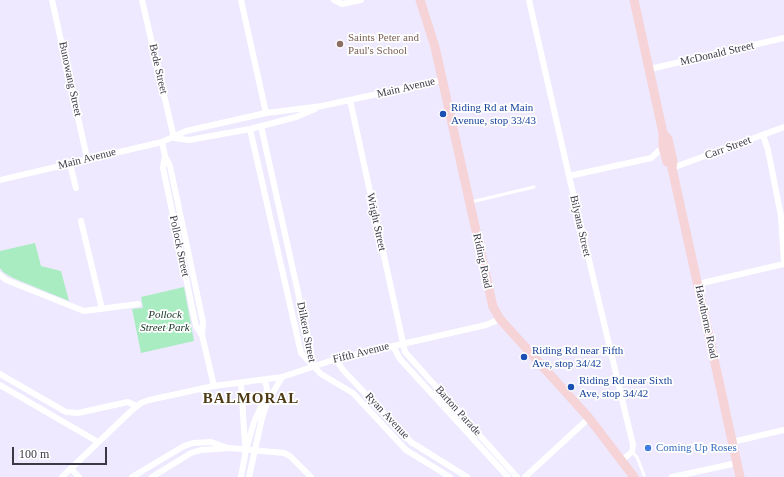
<!DOCTYPE html>
<style>
body{margin:0}
#map{position:relative;width:784px;height:477px;overflow:hidden;background:#eee9fe;font-family:"Times New Roman",serif}
canvas{display:block}
.scale{position:absolute;left:12px;top:447px;width:95px;height:18px;box-sizing:border-box;border:2px solid #3c3946;border-top:0;padding-left:5px;font-size:12px;line-height:14px;white-space:nowrap;color:#3c3946;-webkit-text-stroke:3px #fff;paint-order:stroke}
</style>
<div id="map">
<canvas width="784" height="477"></canvas>
<div class="scale">100 m</div>
</div>
<script>
const c = document.querySelector('canvas').getContext('2d');
c.lineJoin = 'round';
function fillPath(path, color) { c.fillStyle = color; c.fill(path, 'evenodd'); }
const shape = rows => new Path2D(rows.map(r => 'M' + r).join(''));
function stroke(path, color, width, dash) { c.strokeStyle = color; c.lineWidth = width; c.lineCap = dash ? 'butt' : 'round'; c.setLineDash(dash || []); c.stroke(path); }
function drawText(font, color, halo, rows, align = 'center') {
  c.font = font + ' "Times New Roman",serif'; c.lineWidth = 3.5; c.setLineDash([]); c.textBaseline = 'middle'; c.strokeStyle = halo; c.fillStyle = color; for (const [text, x, y, turn = 0] of rows) {
    c.save(); c.translate(x, y); c.rotate((+turn || 0) * Math.PI / 180); c.textAlign = isNaN(turn) ? turn : align; if (halo) c.strokeText(text, 0, 0); c.fillText(text, 0, 0); c.restore();
  }
}
fillPath(shape([
 [35,243,41,266,61,271,69,301,13,278,3,272,0,268,0,251],
 [184,287,194,341,141,353,132,309,143,308,141,297]
]), '#aaecc2');
stroke(shape([
 [471,202,534,187],
 [632,452,637,457,644,475]
]), '#fff', 3);
stroke(shape([
 [52,0,87,158],
 [142,0,174,138],
 [241,0,266,113],
 [334,0,342,4,361,0],
 [529,0,569,176,633,445,632,452,622,460],
 [650,69,784,38],
 [350,100,405,352,517,477],
 [261,126,311,351,313,367],
 [250,129,301,353,321,374,353,393,406,450,450,477],
 [763,135,768,150,781,216,784,262],
 [174,138,189,140,250,129,296,117,315,109],
 [162,142,165,156,170,166,203,322,202,335,214,386],
 [165,156,163,168,196,326,202,335],
 [70,164,76,188],
 [672,168,784,127],
 [569,176,651,158,663,147],
 [0,180,162,142,186,131,266,113,322,106,442,80],
 [81,221,102,309],
 [0,275,6,280,84,311,138,304],
 [698,284,784,264],
 [393,346,400,359,508,477],
 [336,359,343,370,411,442,467,477],
 [0,374,66,412,78,413,128,402,136,406],
 [241,383,245,445],
 [0,385,98,442],
 [732,442,784,430],
 [71,469,79,477],
 [62,477,130,412,141,403,149,400,214,386,282,377,336,359,486,325,500,319],
 [132,477,184,446,193,443,211,442,228,448],
 [152,477,191,453,201,450,230,448,284,453,290,456,311,477],
 [241,477,246,450,254,422,265,398,267,389,265,381],
 [249,477,262,418,267,403,282,377],
 [525,477,589,418],
 [672,477,737,463]
]), '#fff', 6);
stroke(shape([
 [420,0,435,47,493,307,500,319,589,418,634,477],
 [634,0,663,133,663,147,667,162],
 [663,133,668,139,670,148,673,161,672,168,740,477]
]), '#f5d3d7', 9);
for (const [x, y, r, color] of [
 [340,44,4,"#8d6e63"],
 [443,114,4,"#1a4fb4"],
 [524,357,4,"#1a4fb4"],
 [571,387,4,"#1a4fb4"],
 [648,448,4,"#3f7fe0"]
]) { const dot = new Path2D(); dot.arc(x, y, r, 0, 2 * Math.PI); c.fillStyle = color; c.fill(dot); stroke(dot, '#fff', 1.5); }
drawText('11px', '#785e54', '#fff', [
 ["Saints Peter and",348,38],
 ["Paul's School",348,51]
], 'left');
drawText('11px', '#3c3946', '#fff', [
 ["McDonald Street",717,54,-13],
 ["Bede Street",158,69,77],
 ["Bunowang Street",70,79,78],
 ["Main Avenue",406,88,-13],
 ["Carr Street",728,148,-20],
 ["Main Avenue",87,159,-14],
 ["Wright Street",376,222,78],
 ["Bilyana Street",580,226,77],
 ["Pollock Street",179,246,78],
 ["Riding Road",482,261,78],
 ["Hawthorne Road",706,322,78],
 ["Dilkera Street",306,332,79],
 ["Fifth Avenue",361,353,-14],
 ["Barton Parade",458,411,48],
 ["Ryan Avenue",387,416,47]
]);
drawText('11px', '#164399', '#fff', [
 ["Riding Rd at Main",451,108],
 ["Avenue, stop 33/43",451,121],
 ["Riding Rd near Fifth",532,351],
 ["Ave, stop 34/42",532,364],
 ["Riding Rd near Sixth",579,381],
 ["Ave, stop 34/42",579,394]
], 'left');
drawText('italic 11px', '#143422', '#fff', [
 ["Pollock",165,315],
 ["Street Park",165,328]
]);
drawText('11px', '#366cbe', '#fff', [
 ["Coming Up Roses",656,448]
], 'left');
c.letterSpacing = '1px';
drawText('bold 15px', '#4e3b15', '#fff', [
 ["BALMORAL",251,399]
]);
c.letterSpacing = '0px';
</script>
